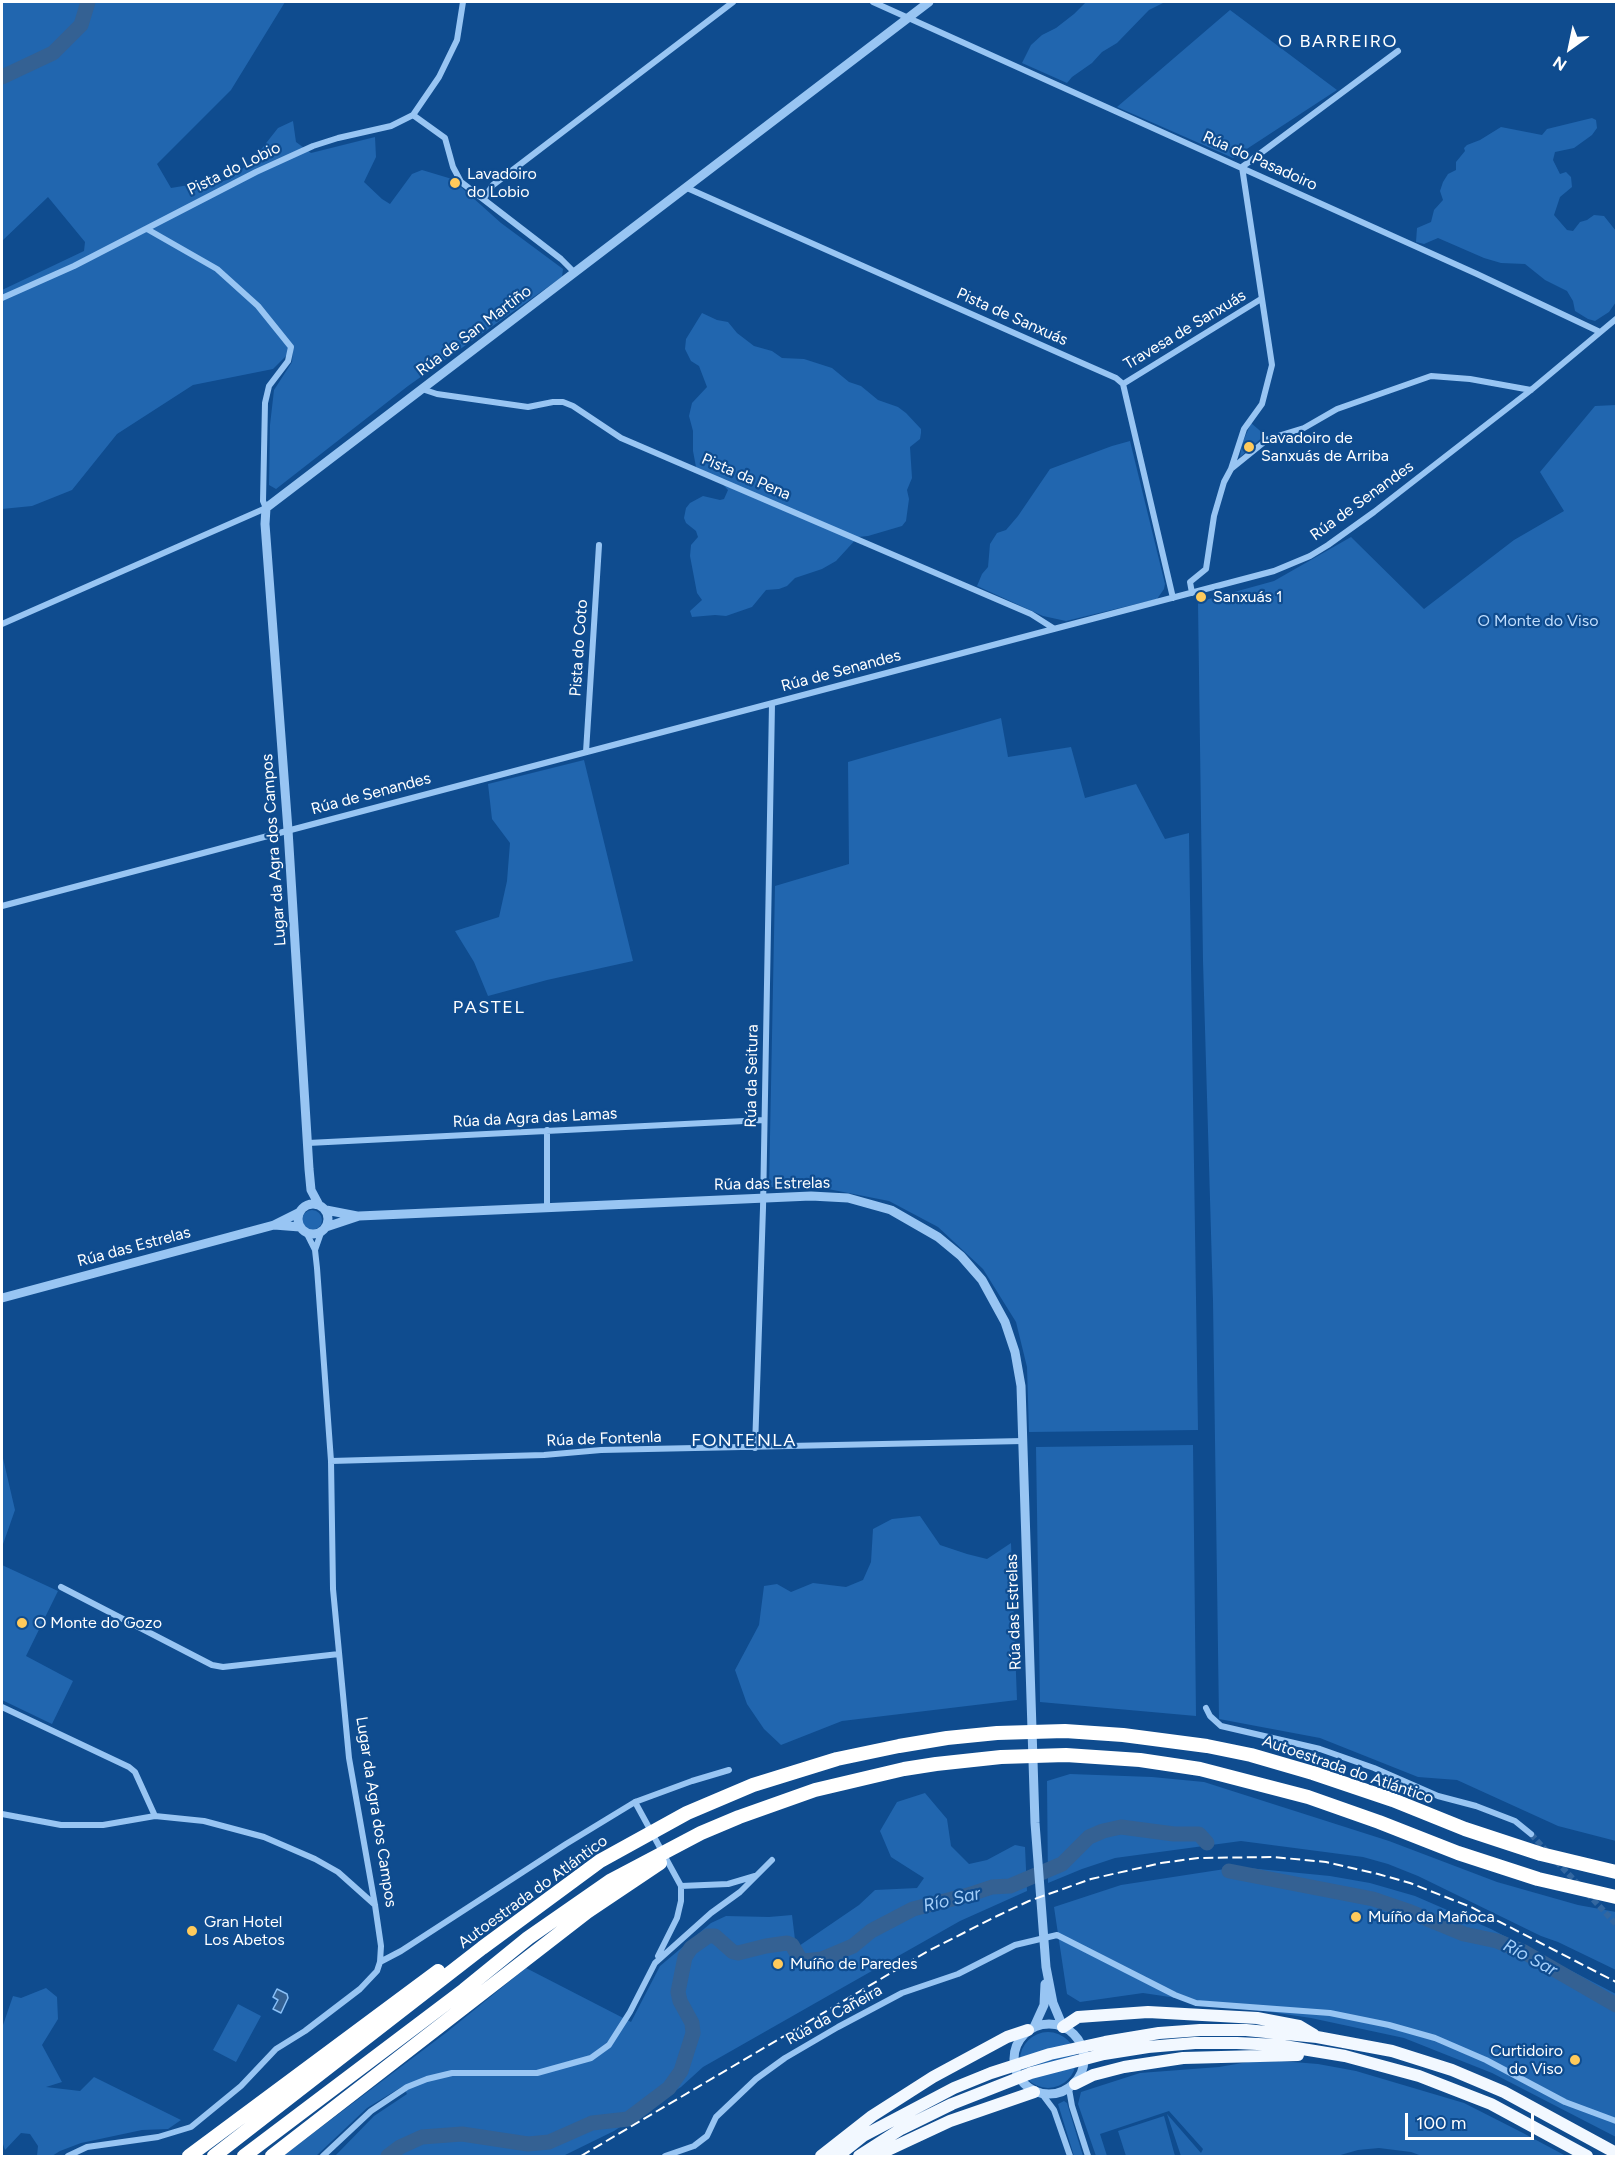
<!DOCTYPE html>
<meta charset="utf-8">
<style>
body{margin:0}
#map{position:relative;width:1618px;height:2158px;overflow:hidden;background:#0f4c8f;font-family:Figtree,sans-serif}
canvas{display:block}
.frame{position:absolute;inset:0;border:3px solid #fff;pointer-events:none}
.north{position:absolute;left:1540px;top:18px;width:60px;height:60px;-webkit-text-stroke:4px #0f4c8f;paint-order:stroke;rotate:213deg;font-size:16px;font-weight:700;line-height:24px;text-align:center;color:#fff}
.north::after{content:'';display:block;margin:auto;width:21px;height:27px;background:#fff;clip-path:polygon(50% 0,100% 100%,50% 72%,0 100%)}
.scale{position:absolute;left:1405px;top:2113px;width:129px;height:27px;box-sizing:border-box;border:3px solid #fff;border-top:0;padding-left:8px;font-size:18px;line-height:21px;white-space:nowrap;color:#fff;-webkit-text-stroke:4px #0f4c8f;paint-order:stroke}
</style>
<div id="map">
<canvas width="1618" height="2158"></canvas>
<div class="frame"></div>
<div class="north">N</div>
<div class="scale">100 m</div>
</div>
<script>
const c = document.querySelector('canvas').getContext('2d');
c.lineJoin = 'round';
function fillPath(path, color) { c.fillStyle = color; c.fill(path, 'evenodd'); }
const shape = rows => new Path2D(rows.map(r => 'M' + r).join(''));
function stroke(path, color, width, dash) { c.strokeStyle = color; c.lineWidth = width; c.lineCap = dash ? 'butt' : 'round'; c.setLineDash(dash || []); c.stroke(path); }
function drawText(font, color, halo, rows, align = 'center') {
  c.font = font + ' Figtree,sans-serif'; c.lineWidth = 4.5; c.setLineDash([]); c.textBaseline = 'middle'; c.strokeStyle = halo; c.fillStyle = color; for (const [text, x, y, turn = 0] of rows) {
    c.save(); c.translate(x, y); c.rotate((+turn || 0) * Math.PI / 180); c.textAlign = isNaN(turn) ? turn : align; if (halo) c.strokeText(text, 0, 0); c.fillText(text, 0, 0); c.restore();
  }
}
fillPath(shape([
 [2,2,285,2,231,90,157,164,171,188,195,184,204,187,230,179,252,161,278,128,293,121,296,142,311,153,375,137,376,157,364,182,382,199,390,204,412,174,422,170,452,179,501,223,563,269,562,277,408,386,276,489,269,485,270,425,274,390,292,362,293,349,273,369,193,385,117,434,72,490,32,506,2,509,2,290,84,251,85,242,48,197,2,241],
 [1086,2,1165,2,1149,10,1117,43,1102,52,1092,63,1072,77,1067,83,1022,63,1031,45,1042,35,1056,28,1074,14],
 [1230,10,1337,90,1233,158,1117,107],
 [1592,118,1596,120,1597,128,1592,135,1574,148,1555,152,1553,160,1560,174,1566,172,1571,177,1572,187,1560,197,1554,215,1567,230,1573,231,1580,222,1587,220,1594,215,1604,216,1616,231,1616,302,1609,312,1595,321,1588,319,1575,311,1573,301,1567,291,1545,280,1525,264,1501,263,1484,258,1438,238,1424,244,1416,242,1417,228,1431,222,1434,210,1443,200,1440,191,1443,182,1448,174,1456,170,1456,162,1465,151,1464,148,1467,145,1480,140,1501,127,1542,135,1547,129],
 [702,313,717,320,728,322,737,333,754,346,772,351,782,358,804,359,832,368,849,382,861,386,878,400,898,407,906,413,921,429,921,433,920,439,910,447,912,478,907,490,909,499,906,521,902,526,868,536,858,537,836,561,822,569,795,578,787,586,779,589,766,590,752,607,726,616,715,615,692,617,690,611,702,600,697,593,690,556,691,545,698,537,696,531,686,523,684,518,686,508,690,503,703,496,720,500,724,499,728,490,716,477,696,467,693,451,693,431,689,416,692,403,707,387,699,366,691,361,685,349,686,339],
 [1616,405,1616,1841,1558,1826,1457,1780,1418,1777,1320,1738,1219,1719,1213,1301,1203,961,1198,602,1274,581,1351,537,1424,609,1514,540,1564,511,1540,472,1595,406],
 [1251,423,1265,435,1240,457,1242,444],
 [1130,441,1165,584,1164,589,1157,599,1066,621,1043,616,977,586,982,574,988,567,990,544,997,533,1006,530,1018,516,1050,469,1112,446],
 [1001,718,1008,757,1071,747,1085,798,1136,784,1165,839,1189,833,1198,1430,1029,1432,1027,1367,1016,1322,983,1269,938,1227,889,1201,823,1188,769,1187,775,886,849,864,848,762],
 [584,760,633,961,547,980,488,996,474,962,455,931,499,917,507,881,510,843,492,819,488,784],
 '302 1220a10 10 0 1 1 20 0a10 10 0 1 1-20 0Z',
 [1193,1445,1196,1716,1040,1702,1036,1447],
 [2,1454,15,1510,2,1547],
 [920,1516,940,1545,967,1554,987,1559,1011,1543,1017,1700,842,1721,781,1745,764,1729,747,1704,735,1670,759,1625,764,1586,777,1584,791,1592,813,1583,846,1587,863,1580,871,1562,873,1529,892,1519],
 [2,1565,58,1591,26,1656,73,1681,52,1724,2,1700],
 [1070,1774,1152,1777,1204,1782,1389,1841,1497,1882,1578,1905,1616,1912,1616,1970,1558,1942,1541,1936,1418,1876,1388,1864,1363,1857,1241,1841,1115,1858,1082,1869,1048,1883,1047,1781],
 [925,1793,947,1819,951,1846,969,1864,987,1860,1015,1845,1025,1847,1027,1891,960,1921,826,1997,703,2067,681,2087,614,2131,563,2156,335,2156,374,2116,407,2094,403,2086,367,2108,316,2156,283,2156,447,2032,526,1968,631,2022,660,1966,711,1923,726,1916,769,1917,792,1915,796,1948,859,1905,875,1890,917,1888,924,1878,891,1857,880,1831,897,1802],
 [1238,1867,1330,1876,1370,1883,1415,1896,1491,1929,1616,1994,1616,2137,1492,2073,1404,2038,1311,2018,1143,1993,1080,2002,1067,1994,1054,1907,1121,1885],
 [46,1988,57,1997,58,2019,42,2045,62,2082,46,2087,80,2091,94,2077,181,2120,168,2129,142,2130,81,2143,60,2151,52,2156,37,2156,38,2146,30,2134,21,2133,5,2150,2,2141,2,2028,13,1996,21,1998],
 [238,2004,261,2016,236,2062,213,2050],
 '1020 2060a28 28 0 1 1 56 0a28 28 0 1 1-56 0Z',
 [1281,2061,1318,2064,1356,2071,1464,2103,1523,2133,1566,2156,1422,2156,1411,2152,1379,2148,1358,2150,1337,2156,1181,2156,1167,2114,1201,2153,1203,2149,1169,2111,1100,2134,1107,2156,1096,2156,1078,2104,1081,2092,1140,2073,1219,2067,1248,2062],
 [1064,2101,1067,2103,1083,2156,1074,2156,1058,2104],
 [1164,2116,1175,2156,1126,2156,1118,2131]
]), '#2166af');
const water = shape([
 [277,1989,287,1994,288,1998,281,2013,273,2009,278,2000,273,1997,277,1989]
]);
fillPath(water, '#346193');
stroke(water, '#8ac0f7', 1.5);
stroke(shape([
 [2,77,53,53,81,25,88,2],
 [1229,1871,1373,1899,1408,1911,1464,1934,1497,1941,1524,1952,1616,2005],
 [388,2156,400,2147,422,2137,462,2134,528,2144,549,2142,592,2123,628,2119,669,2088,681,2071,693,2033,692,2023,680,2001,678,1992,685,1957,691,1948,708,1936,715,1936,733,1952,738,1953,766,1946,787,1943,792,1945,800,1959,804,1961,822,1959,853,1946,871,1931,913,1909,968,1895,992,1887,1010,1886,1062,1864,1089,1837,1103,1831,1121,1827,1174,1834,1199,1834,1207,1843]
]), '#346193', 15);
stroke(shape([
 [1531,1834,1549,1854],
 [1556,1861,1580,1886],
 [1587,1893,1616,1924]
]), '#3367a0', 6, [6, 3]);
stroke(shape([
 [873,2,1477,274,1600,332],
 [413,115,445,138,453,167,461,182,561,259,575,273],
 [687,188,1075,360,1116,378,1123,384,1173,598],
 [484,198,493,185,733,2],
 [2,298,74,266,256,172,313,146,338,138,391,126,413,115,439,77,457,40,463,2],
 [1123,384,1261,299],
 [422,389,437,394,528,407,553,402,563,402,573,406,621,438,1031,614,1053,628],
 [1231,469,1268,439,1304,428,1337,409,1431,376,1470,379,1531,390],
 [1192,593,1190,582,1206,569,1214,516,1224,482,1231,469,1244,429,1262,404,1272,365,1242,167,1398,51],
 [2,624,266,508,263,501,265,403,269,386,288,361,291,347,258,306,217,269,147,229],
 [586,752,599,545],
 [2,906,1274,571,1310,556,1328,545,1374,512,1531,390,1616,319],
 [547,1130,547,1208],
 [308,1143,764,1120],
 [315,1250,322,1230],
 [755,1448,763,1208,772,704],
 [331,1461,544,1455,601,1450,1023,1441],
 [61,1587,212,1665,223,1667,339,1654],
 [2,1707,129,1767,135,1772,155,1816],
 [1206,1708,1210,1716,1221,1726,1320,1749,1374,1768,1438,1796,1476,1806,1515,1821,1531,1834],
 [635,1802,681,1886,681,1901,677,1918,658,1956],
 [2,1814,61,1825,103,1825,155,1816,204,1821,264,1837,315,1859,338,1872,375,1905],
 [681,1886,728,1884,755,1876],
 [380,1962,401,1951,566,1844,635,1802,692,1781,729,1770],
 [1069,2089,1072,2106,1088,2156],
 [1042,2094,1054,2110,1070,2156],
 [68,2156,87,2147,158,2137,191,2127,241,2086,276,2049,305,2031,360,1989,377,1971,380,1962,381,1946,375,1905,349,1758,333,1589,331,1461,317,1268,315,1250,306,1232],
 [323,2156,371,2111,407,2087,427,2079,452,2073,537,2073,591,2058,609,2045,630,2012,655,1963,711,1913,740,1892,772,1860],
 [665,2156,694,2146,707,2136,716,2117,756,2079,785,2058,838,2027,902,1993,958,1974,1015,1945,1057,1935,1175,1995,1196,2003,1330,2013,1389,2025,1435,2038,1486,2060,1565,2102,1616,2121]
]), '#98c5f3', 6);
stroke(shape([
 '298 1219a15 15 0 1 1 30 0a15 15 0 1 1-30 0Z',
 [319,1205,311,1190,309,1169,288,830,265,524,266,508,929,2],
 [326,1210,357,1216],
 [274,1225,300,1227],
 [326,1227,359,1216,811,1196,848,1198,891,1210,938,1237,961,1256,982,1280,1005,1322,1015,1352,1021,1386,1035,1823,1046,1967,1053,2003,1063,2027],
 [2,1298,274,1225,300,1212],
 '1014 2059a35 35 0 1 1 70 0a35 35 0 1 1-70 0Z',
 [1034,2027,1044,2005,1045,1984]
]), '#98c5f3', 9);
stroke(shape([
 [1063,2027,1078,2017,1148,2012,1257,2018,1299,2026,1314,2035],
 [1075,2084,1093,2075,1124,2067,1183,2058,1298,2055],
 [821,2156,872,2116,933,2077,1007,2037,1028,2030],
 [838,2156,863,2136,954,2088,991,2073,1050,2054,1105,2042,1159,2033,1200,2030,1246,2030,1317,2037,1392,2051,1452,2070,1504,2092,1616,2153],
 [859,2156,901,2129,952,2104,1031,2073,1104,2054,1148,2047,1195,2043,1237,2043,1278,2045,1345,2056,1419,2076,1491,2104,1587,2156],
 [875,2156,950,2121,1034,2092]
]), '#f2f8ff', 12);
stroke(shape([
 [189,2156,438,1971],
 [214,2156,482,1948,600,1861,687,1813,753,1785,837,1759,899,1746,947,1738,997,1733,1065,1731,1123,1735,1207,1746,1251,1755,1313,1773,1393,1800,1465,1829,1541,1854,1616,1872],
 [244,2156,464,1990,528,1938,610,1881,701,1833,739,1817,815,1790,904,1769,936,1764,1001,1757,1066,1755,1140,1760,1200,1769,1308,1797,1379,1822,1458,1853,1538,1879,1616,1897],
 [272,2156,587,1912,660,1863]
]), '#fff', 14);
stroke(shape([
 [581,2156,928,1951,997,1916,1029,1901,1091,1879,1161,1863,1198,1858,1273,1857,1326,1862,1378,1874,1410,1883,1471,1907,1616,1982]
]), '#fff', 2, [10, 4.5]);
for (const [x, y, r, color] of [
 [455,183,6,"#ffca5b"],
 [1249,447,6,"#ffca5b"],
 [1201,597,6,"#ffca5b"],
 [22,1623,6,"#ffca5b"],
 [1356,1917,6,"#ffca5b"],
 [192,1931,6,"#ffca5b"],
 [778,1964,6,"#ffca5b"],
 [1575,2060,6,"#ffca5b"]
]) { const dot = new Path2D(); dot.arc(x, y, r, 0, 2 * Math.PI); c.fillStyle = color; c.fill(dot); stroke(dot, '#0f4c8f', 2); }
drawText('16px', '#fff', '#0f4c8f', [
 ["Rúa do Pasadoiro",1260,161,24],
 ["Pista do Lobio",234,169,-26],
 ["Pista de Sanxuás",1012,317,24],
 ["Travesa de Sanxuás",1185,330,-31],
 ["Rúa de San Martiño",474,331,-37],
 ["Pista da Pena",746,477,23],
 ["Rúa de Senandes",1362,501,-36],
 ["Pista do Coto",579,648,-86],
 ["Rúa de Senandes",841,671,-15],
 ["Rúa de Senandes",371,794,-15],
 ["Lugar da Agra dos Campos",274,850,-94],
 ["Rúa da Seitura",752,1076,-89],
 ["Rúa da Agra das Lamas",535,1118,-3],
 ["Rúa das Estrelas",772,1184,-1],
 ["Rúa das Estrelas",134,1247,-15],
 ["Rúa de Fontenla",604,1439,-2],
 ["Rúa das Estrelas",1014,1612,-92],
 ["Autoestrada do Atlántico",1348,1770,19],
 ["Lugar da Agra dos Campos",376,1812,81],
 ["Autoestrada do Atlántico",533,1892,-36],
 ["Rúa da Cañeira",834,2015,-29]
]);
drawText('16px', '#fff', '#0f4c8f', [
 ["Lavadoiro",467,174],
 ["do Lobio",467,192],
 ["Lavadoiro de",1261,438],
 ["Sanxuás de Arriba",1261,456],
 ["Sanxuás 1",1213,597],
 ["O Monte do Gozo",34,1623],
 ["Muíño da Mañoca",1368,1917],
 ["Gran Hotel",204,1922],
 ["Los Abetos",204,1940],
 ["Muíño de Paredes",790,1964],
 ["Curtidoiro",1563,2051,"right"],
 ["do Viso",1563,2069,"right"]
], 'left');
drawText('16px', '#c0defe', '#0f4c8f', [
 ["O Monte do Viso",1538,621]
]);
c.letterSpacing = '1.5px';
drawText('18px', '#fff', '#0f4c8f', [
 ["O BARREIRO",1338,42],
 ["PASTEL",489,1008],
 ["FONTENLA",744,1441]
]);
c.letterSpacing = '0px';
drawText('italic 18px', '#a4cffa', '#0f4c8f', [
 ["Río Sar",952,1900,-13],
 ["Río Sar",1530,1958,28]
]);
</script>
